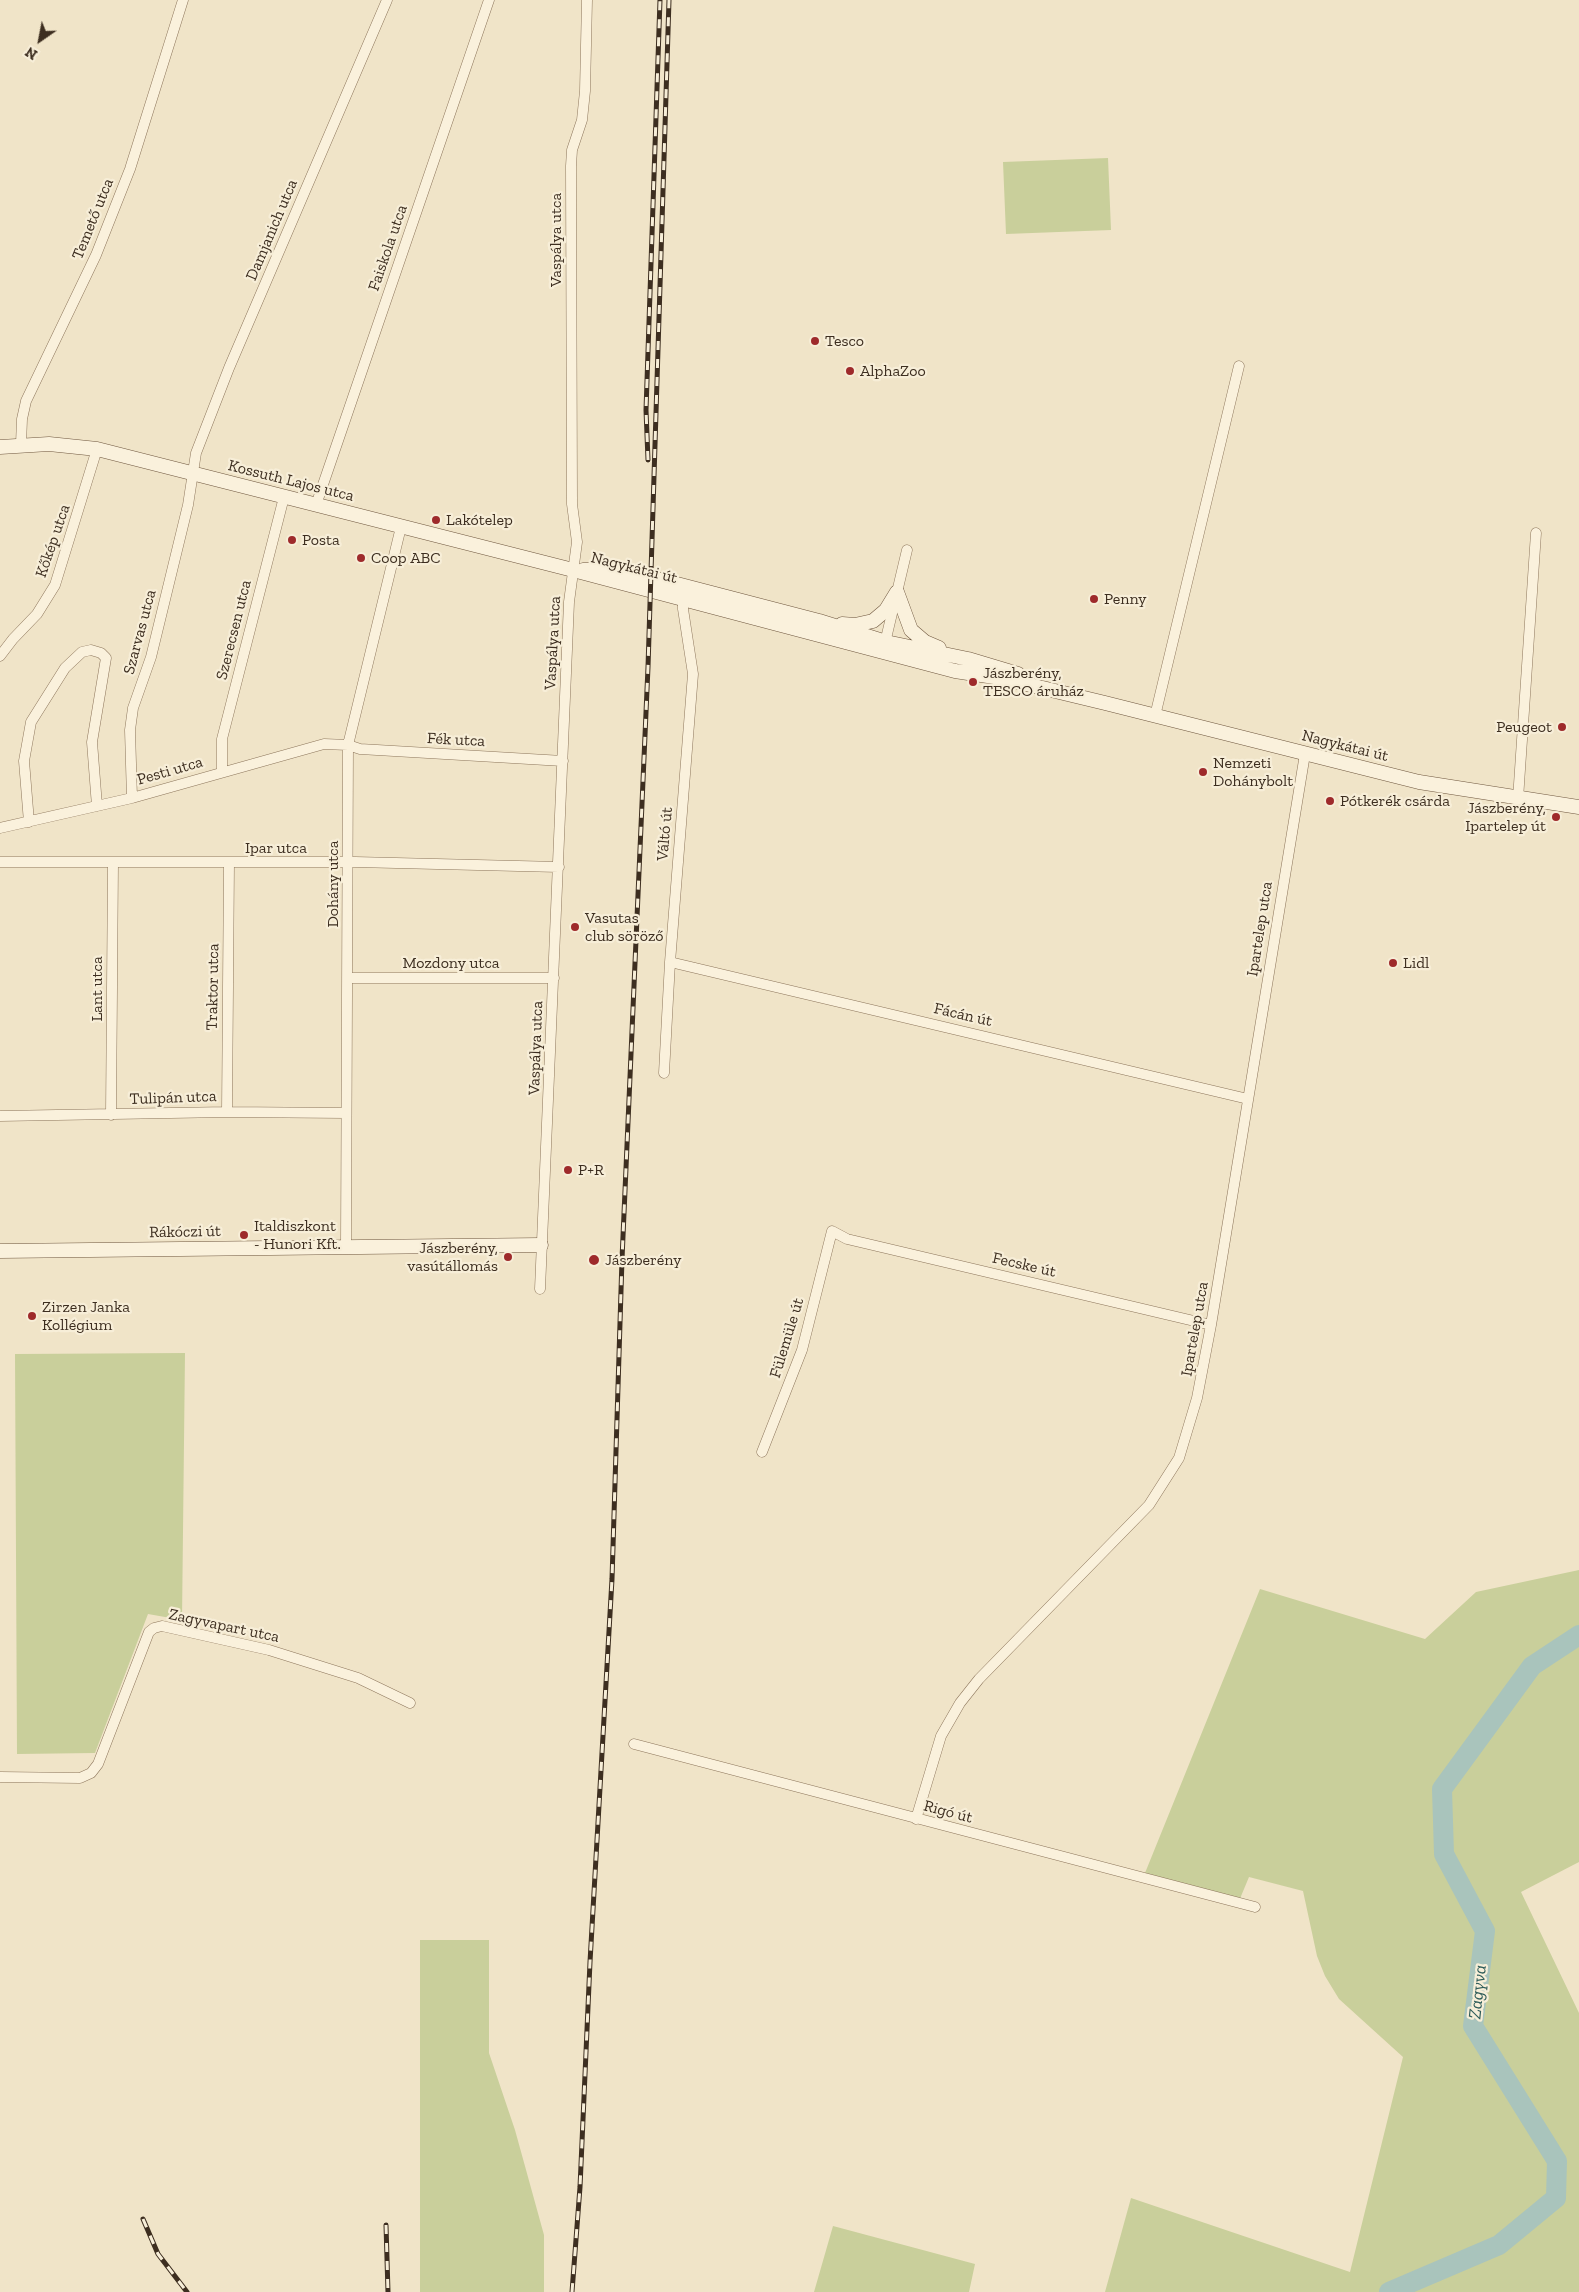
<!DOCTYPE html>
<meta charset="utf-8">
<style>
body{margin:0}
#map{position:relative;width:1579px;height:2292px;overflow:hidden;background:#f0e4c8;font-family:"Zilla Slab",serif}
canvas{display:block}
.north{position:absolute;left:15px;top:15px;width:50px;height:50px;-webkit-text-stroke:4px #f7eed8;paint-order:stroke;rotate:213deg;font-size:14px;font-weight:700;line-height:20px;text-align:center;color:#3d2e20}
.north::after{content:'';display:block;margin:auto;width:18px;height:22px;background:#3d2e20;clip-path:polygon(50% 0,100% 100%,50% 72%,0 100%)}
</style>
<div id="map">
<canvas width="1579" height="2292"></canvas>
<div class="north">N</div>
</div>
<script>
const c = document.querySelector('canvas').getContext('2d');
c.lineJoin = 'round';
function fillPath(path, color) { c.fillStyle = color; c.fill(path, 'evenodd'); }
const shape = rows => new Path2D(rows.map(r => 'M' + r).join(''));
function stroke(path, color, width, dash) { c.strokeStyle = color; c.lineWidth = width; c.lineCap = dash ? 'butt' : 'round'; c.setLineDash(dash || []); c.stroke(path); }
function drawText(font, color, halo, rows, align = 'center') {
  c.font = font + ' "Zilla Slab",serif'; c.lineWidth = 4.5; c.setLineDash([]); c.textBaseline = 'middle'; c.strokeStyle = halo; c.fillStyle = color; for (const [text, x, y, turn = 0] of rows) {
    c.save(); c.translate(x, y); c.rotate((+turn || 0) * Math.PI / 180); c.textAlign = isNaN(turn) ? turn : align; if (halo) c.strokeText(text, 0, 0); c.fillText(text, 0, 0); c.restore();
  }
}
fillPath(shape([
 [1108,158,1111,230,1006,234,1003,162],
 [185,1353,182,1620,148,1614,95,1753,17,1754,15,1354],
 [1579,1570,1579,1862,1521,1892,1579,2013,1579,2292,1105,2292,1131,2198,1350,2272,1403,2057,1339,1999,1325,1976,1317,1956,1303,1891,1249,1877,1239,1901,1145,1873,1260,1589,1425,1639,1476,1592],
 [420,1940,489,1940,489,2053,515,2130,544,2235,544,2292,420,2292],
 [833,2226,975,2264,969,2292,814,2292]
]), '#c9cf9b');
stroke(shape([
 [1389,2292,1499,2245,1556,2198,1557,2161,1473,2026,1485,1931,1444,1854,1442,1789,1532,1666,1579,1635]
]), '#a9c4bc', 20);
const street = shape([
 [21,444,22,419,26,401,96,255,130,169,183,0],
 [316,505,489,0],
 [884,647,907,550],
 [0,656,13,639,37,614,55,585,97,449],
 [1155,716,1239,366],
 [222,772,222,739,284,497],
 [132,798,130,730,133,708,151,657,188,505,196,453,229,368,387,0],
 [1518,799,1536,533],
 [29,822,24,761,31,722,65,668,82,652,91,650,101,653,106,658,92,742,97,806],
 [0,828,132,798,324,744,348,745,360,749,563,761],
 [0,862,355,862,559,867],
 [670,962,1248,1099],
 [349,978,554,978],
 [664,1073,670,962,693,674,683,609,683,599],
 [227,1112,229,862],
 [111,1115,113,862],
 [0,1116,227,1112,346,1113],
 [346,1247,348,745,401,527],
 [540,1289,569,602,577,542,572,504,571,166,572,150,582,120,585,91,587,0],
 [762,1452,802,1350,832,1231,847,1239,1211,1325],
 [634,1744,1255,1907],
 [0,1777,80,1778,91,1773,98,1764,149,1632,154,1628,162,1626,269,1650,358,1678,410,1703],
 [916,1819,941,1736,960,1703,979,1679,1149,1505,1179,1458,1197,1398,1211,1325,1305,754]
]);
const secondary = shape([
 [0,447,49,444,97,449,573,570,955,671,1001,678,1105,703,1419,782,1579,807],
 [583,570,611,569,650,577,819,621,886,642,968,659,1018,674],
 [897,592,911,630,925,642,939,648],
 [842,624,855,625,873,621,886,610,897,592],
 [0,1251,541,1245]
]);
stroke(street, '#8d765c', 11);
stroke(secondary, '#6f573f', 15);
stroke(street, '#faf1dc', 10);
stroke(secondary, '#faf1dc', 14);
const rail = shape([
 [648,460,646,410,660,0],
 [143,2219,158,2254,187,2292],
 [386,2225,388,2292],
 [572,2292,580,2187,590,1962,612,1579,622,1259,648,667,669,0]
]);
stroke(rail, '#3d2e20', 5);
stroke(rail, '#f7eed8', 3, [9]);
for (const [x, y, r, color] of [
 [815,341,5,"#9e2a2b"],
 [850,371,5,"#9e2a2b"],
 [436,520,5,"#9e2a2b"],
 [292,540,5,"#9e2a2b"],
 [361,558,5,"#9e2a2b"],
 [1094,599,5,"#9e2a2b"],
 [973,682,5,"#9e2a2b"],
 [1562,727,5,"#9e2a2b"],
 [1203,772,5,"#9e2a2b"],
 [1330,801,5,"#9e2a2b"],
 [1556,817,5,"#9e2a2b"],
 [575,927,5,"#9e2a2b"],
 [1393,963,5,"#9e2a2b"],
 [568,1170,5,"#9e2a2b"],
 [244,1235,5,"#9e2a2b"],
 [508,1257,5,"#9e2a2b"],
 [594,1260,6,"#9e2a2b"],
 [32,1316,5,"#9e2a2b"]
]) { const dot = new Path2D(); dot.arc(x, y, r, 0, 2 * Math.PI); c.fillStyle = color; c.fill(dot); stroke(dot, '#f7eed8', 2); }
drawText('16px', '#3d2e20', '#f7eed8', [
 ["Temető utca",93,219,-68],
 ["Damjanich utca",272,230,-67],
 ["Vaspálya utca",556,240,-90],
 ["Faiskola utca",388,248,-71],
 ["Kossuth Lajos utca",291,481,14],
 ["Kőkép utca",53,541,-71],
 ["Nagykátai út",634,568,14],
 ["Szerecsen utca",234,630,-76],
 ["Szarvas utca",140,632,-75],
 ["Vaspálya utca",553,643,-87],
 ["Fék utca",456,740,3],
 ["Nagykátai út",1345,746,14],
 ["Pesti utca",170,771,-16],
 ["Váltó út",665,834,-85],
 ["Ipar utca",276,848],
 ["Dohány utca",333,884,-90],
 ["Ipartelep utca",1260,929,-81],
 ["Mozdony utca",451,963],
 ["Traktor utca",213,987,-89],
 ["Lant utca",97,989,-90],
 ["Fácán út",963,1015,13],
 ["Vaspálya utca",536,1048,-88],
 ["Tulipán utca",173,1098,-2],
 ["Rákóczi út",185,1232,-1],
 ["Fecske út",1024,1265,13],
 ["Ipartelep utca",1195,1329,-80],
 ["Fülemüle út",787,1338,-73],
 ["Zagyvapart utca",224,1626,12],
 ["Rigó út",948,1812,15]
]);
drawText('16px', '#3d2e20', '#f7eed8', [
 ["Tesco",825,341],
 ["AlphaZoo",860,371],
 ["Lakótelep",446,520],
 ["Posta",302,540],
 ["Coop ABC",371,558],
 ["Penny",1104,599],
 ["Jászberény,",983,673],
 ["TESCO áruház",983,691],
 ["Peugeot",1552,727,"right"],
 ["Nemzeti",1213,763],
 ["Dohánybolt",1213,781],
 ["Pótkerék csárda",1340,801],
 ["Jászberény,",1546,808,"right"],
 ["Ipartelep út",1546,826,"right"],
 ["Vasutas",585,918],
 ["club söröző",585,936],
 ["Lidl",1403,963],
 ["P+R",578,1170],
 ["Italdiszkont",254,1226],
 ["- Hunori Kft.",254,1244],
 ["Jászberény,",498,1248,"right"],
 ["vasútállomás",498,1266,"right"],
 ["Jászberény",605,1260],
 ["Zirzen Janka",42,1307],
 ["Kollégium",42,1325]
], 'left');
drawText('italic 18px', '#2f5d5a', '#f7eed8', [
 ["Zagyva",1478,1992,-84]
]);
</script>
